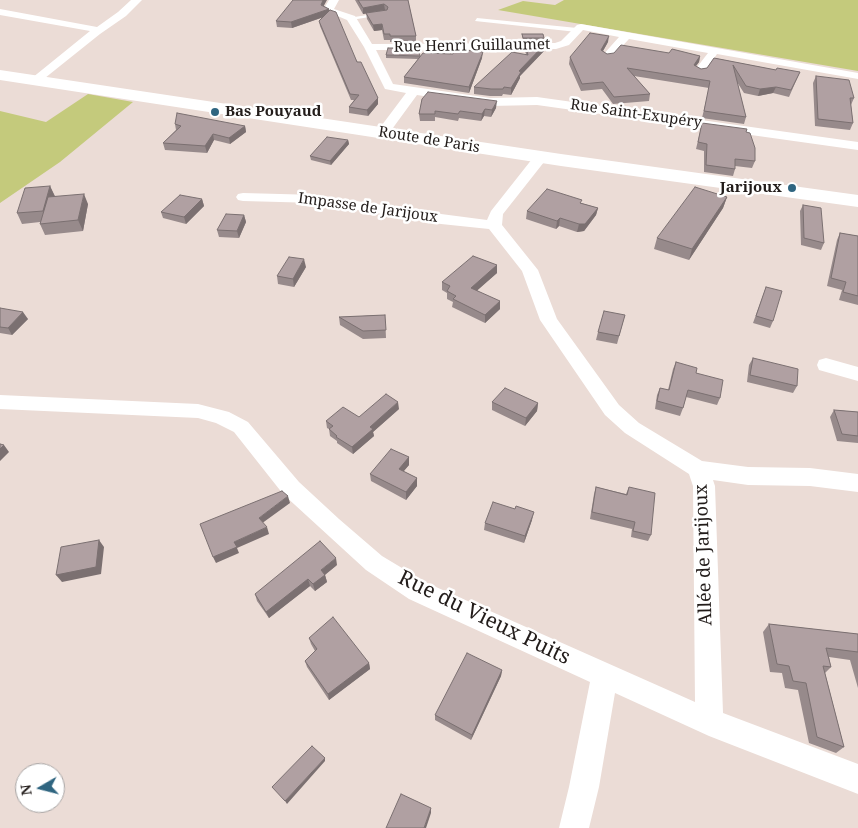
<!DOCTYPE html>
<meta charset="utf-8">
<style>
body{margin:0}
#map{position:relative;width:858px;height:828px;overflow:hidden;background:#ebdcd6;font-family:"Noto Serif",serif}
canvas{display:block}
.north{position:absolute;left:15px;top:763px;width:50px;height:50px;box-sizing:border-box;background:#fff;border:1px solid #a7a4a3;border-radius:50%;rotate:262deg;font-size:14px;font-weight:700;line-height:20px;text-align:center;color:#221c1a}
.north::after{content:'';display:block;margin:auto;width:18px;height:22px;background:#2f6580;clip-path:polygon(50% 0,100% 100%,50% 72%,0 100%)}
</style>
<div id="map">
<canvas width="858" height="828"></canvas>
<div class="north">N</div>
</div>
<script>
const c = document.querySelector('canvas').getContext('2d');
c.lineJoin = 'round';
function fillPath(path, color) { c.fillStyle = color; c.fill(path, 'evenodd'); }
const shape = rows => new Path2D(rows.map(r => 'M' + r).join(''));
function stroke(path, color, width, dash) { c.strokeStyle = color; c.lineWidth = width; c.lineCap = dash ? 'butt' : 'round'; c.setLineDash(dash || []); c.stroke(path); }
function drawText(font, color, halo, rows, align = 'center') {
  c.font = font + ' "Noto Serif",serif'; c.lineWidth = 5; c.setLineDash([]); c.textBaseline = 'middle'; c.strokeStyle = halo; c.fillStyle = color; for (const [text, x, y, turn = 0] of rows) {
    c.save(); c.translate(x, y); c.rotate((+turn || 0) * Math.PI / 180); c.textAlign = isNaN(turn) ? turn : align; if (halo) c.strokeText(text, 0, 0); c.fillText(text, 0, 0); c.restore();
  }
}
fillPath(shape([
 [564,0,858,0,858,71,498,10,523,1,555,5],
 [88,94,133,102,60,162,0,203,0,111,46,122]
]), '#c4ca7c');
fillPath(shape([
 [380,13,382,15,351,20,348,18,380,13],
 [477,18,577,28,580,30,577,32,475,21,477,18]
]), '#fff');
fillPath(shape([
 [131,0,142,0,126,16,100,34,40,82,36,83,30,80,32,78,90,31,0,15,0,9,97,27,118,12,131,0],
 [329,0,339,0,334,9,355,16,372,44,555,43,561,41,577,25,581,24,858,73,858,79,717,54,704,73,700,74,694,71,708,53,629,39,611,58,607,59,602,56,619,37,583,30,569,45,556,49,376,50,393,84,490,98,537,97,858,142,858,150,537,105,490,106,417,95,387,136,377,136,376,133,406,93,385,89,364,47,347,20,323,10,329,0],
 [541,153,548,157,503,214,502,225,538,270,557,319,619,405,639,423,702,461,748,467,810,468,858,474,858,492,810,486,748,485,713,480,715,486,723,713,858,764,858,794,709,736,615,693,599,787,589,828,559,828,569,787,590,682,409,599,366,570,283,494,234,432,216,423,198,418,0,409,0,395,198,404,229,412,248,422,299,482,339,519,382,556,427,583,695,702,693,486,689,474,625,433,605,415,540,320,522,271,489,229,441,224,317,203,243,201,238,200,236,197,238,194,243,193,317,195,441,214,487,220,491,211,536,154,541,153],
 [826,358,858,367,858,381,819,370,817,365,819,360,826,358]
]), '#fff');
fillPath(shape([
 [0,70,561,154,858,195,858,207,561,166,0,80,0,70]
]), '#fff');
fillPath(shape([
 [355,0,408,0,416,36,416,42,390,42,390,40,384,40,382,30,374,31,367,19,366,13,385,10,363,14],
 [324,6,329,9,329,12,378,98,378,104,368,116,349,113,349,107,354,100,351,100,320,26,319,21,324,17,292,28,277,27,276,21],
 [522,34,544,38,543,41,523,41],
 [608,42,603,51,607,54,669,53,700,56,699,62,696,66,701,69,707,68,714,58,776,70,800,72,789,97,773,93,758,96,744,93,737,82,746,117,744,124,702,118,709,88,634,76,650,94,649,101,613,104,602,89,581,91,569,64,570,57],
 [525,44,545,44,544,51,520,76,520,78,511,95,503,94,502,96,490,96,474,94,474,87,526,54,525,51],
 [386,55,420,56,482,58,469,93,404,83,404,77,418,59,386,58],
 [816,76,854,98,851,105,853,123,850,130,815,126,813,83],
 [422,99,496,108,491,117,484,116,481,121,459,118,458,121,435,117,435,121,420,121,419,114],
 [702,123,746,132,755,161,752,168,735,166,735,169,733,176,704,172,704,151,696,149],
 [175,124,245,126,246,132,230,144,214,140,207,153,165,150,163,143,176,130],
 [348,140,349,144,331,165,311,160,310,156],
 [50,186,55,196,88,204,83,231,45,235,40,224,40,222,22,224,17,213],
 [727,197,723,208,689,260,654,249,657,238],
 [202,199,204,206,186,224,163,218,161,212],
 [581,203,598,208,596,215,584,231,577,232,559,226,556,229,526,219,527,211],
 [803,205,824,243,821,250,801,245,800,211],
 [244,215,246,222,239,238,219,237,217,230],
 [840,233,858,236,858,305,839,300,842,290,827,286,837,240],
 [497,265,497,273,477,290,500,309,485,323,452,307,453,302,447,299,447,293,442,290,442,282],
 [306,267,294,287,278,284,277,276],
 [766,287,773,321,770,328,753,323],
 [0,308,28,319,12,335,0,333],
 [385,315,386,338,363,339,340,325,339,317],
 [625,315,617,344,596,340,598,332],
 [753,358,797,386,793,393,747,382,749,365],
 [676,362,696,373,720,398,717,405,686,397,683,408,680,416,655,409,657,395,660,388,668,390,673,369],
 [492,402,538,403,537,411,525,426,492,410],
 [399,409,373,432,374,436,353,454,337,443,337,441,330,436,329,429,327,428,326,421,359,417],
 [834,410,858,412,858,443,837,441,830,417],
 [409,457,409,465,403,471,417,478,417,486,406,500,371,481,370,474],
 [596,487,626,494,629,487,651,535,648,541,631,537,632,529,590,519,594,494],
 [532,520,524,543,484,530,485,523],
 [337,565,325,575,327,582,315,591,310,586,269,618,257,601,255,594],
 [769,624,858,634,858,688,850,660,829,657,831,667,825,673,844,747,836,753,809,743,798,690,785,688,782,673,770,672,763,632],
 [309,638,369,663,370,669,329,700,307,667,305,661,315,651,311,644],
 [502,670,501,676,471,740,435,720,435,715]
]), '#978a8b');
fillPath(shape([
 [323,0,327,0,321,11,321,5],
 [384,4,385,10,363,14,363,8],
 [329,9,329,15,292,28,291,22],
 [382,24,382,30,374,31,373,25],
 [609,36,608,42,600,56,601,50],
 [545,44,544,51,520,76,520,78,511,95,511,88,519,71],
 [483,52,482,58,469,93,469,87],
 [700,56,699,62,692,71,694,65],
 [776,87,773,93,758,96,760,89],
 [378,98,378,104,368,116,367,110],
 [497,101,496,108,491,117,492,110],
 [485,109,484,116,481,121,482,114],
 [245,126,246,132,230,144,229,138],
 [213,134,214,140,207,153,205,146],
 [348,140,349,144,331,165,330,161],
 [50,186,55,197,48,222,43,211],
 [84,194,88,204,83,231,78,220],
 [727,197,723,208,689,260,692,249],
 [202,199,204,206,186,224,184,217],
 [598,208,596,215,584,231,577,232,579,224],
 [244,215,246,222,239,238,237,231],
 [560,218,559,226,556,229,557,221],
 [304,259,306,267,294,287,293,279],
 [497,265,497,273,471,296,471,288],
 [500,301,500,309,485,323,485,315],
 [23,312,28,319,12,335,8,328],
 [398,402,399,409,373,432,374,436,353,454,352,447,370,427],
 [538,403,537,411,525,426,526,418],
 [4,445,9,452,0,461,0,449],
 [409,457,409,465,399,477,399,469],
 [417,478,417,486,406,500,406,492],
 [288,496,290,503,261,524,259,518],
 [534,512,532,520,524,543,525,536],
 [267,527,269,534,237,548,239,553,216,563,213,557,234,542],
 [99,540,104,547,101,574,62,582,56,575],
 [336,558,337,565,322,577,321,570],
 [325,575,327,582,315,591,313,584],
 [308,579,310,586,269,618,266,612],
 [369,663,370,669,329,700,328,694],
 [502,670,501,676,471,740,472,735],
 [325,758,325,761,287,804,285,801],
 [431,808,431,813,426,828,424,828]
]), '#7b7071');
const building = shape([
 [293,0,323,0,321,5,329,9,291,22,276,21,293,0],
 [358,0,408,0,416,36,390,36,390,34,384,34,382,24,373,25,366,13,387,10,388,7,384,4,363,8,358,0],
 [330,10,336,12,357,62,361,62,378,98,367,110,349,107,359,95,350,94,319,21,330,10],
 [590,33,609,36,601,50,607,54,614,53,621,45,669,53,672,49,700,56,694,65,701,69,707,68,714,58,776,70,777,68,800,72,791,90,776,87,760,89,746,86,733,65,746,117,704,111,710,81,627,68,650,94,614,97,603,82,582,84,570,57,590,33],
 [522,34,543,34,544,38,523,38,522,34],
 [525,44,545,44,519,71,521,72,511,88,504,87,503,89,491,89,474,87,512,52,528,55,525,44],
 [388,48,418,48,420,56,386,55,388,48],
 [455,49,483,52,469,87,404,77,423,53,453,54,455,49],
 [816,76,849,80,854,98,850,98,853,123,818,119,816,76],
 [428,92,497,101,492,110,485,109,482,114,460,111,458,114,435,111,435,114,419,114,422,99,428,92],
 [177,113,245,126,229,138,213,134,205,146,163,143,181,126,175,124,177,113],
 [702,123,747,129,746,132,750,133,755,148,755,161,735,159,735,169,706,165,707,144,698,142,702,123],
 [327,137,348,140,330,161,310,156,327,137],
 [50,186,43,211,17,213,25,188,50,186],
 [695,187,727,197,692,249,657,238,695,187],
 [547,189,582,200,580,203,598,208,585,224,579,224,560,218,557,221,527,211,547,189],
 [84,194,78,220,40,224,48,197,84,194],
 [180,195,202,199,184,217,161,212,180,195],
 [803,205,821,208,824,243,804,238,803,205],
 [226,214,244,215,237,231,217,230,226,214],
 [840,233,858,236,858,296,843,292,846,282,831,278,840,233],
 [473,256,497,265,471,288,500,301,485,315,453,299,456,296,447,291,450,286,442,282,473,256],
 [289,257,304,259,293,279,277,276,289,257],
 [766,287,782,291,773,321,756,316,766,287],
 [0,308,23,312,8,328,0,327,0,308],
 [604,311,625,315,619,336,598,332,604,311],
 [385,315,386,330,363,331,339,317,385,315],
 [753,358,798,369,797,386,750,375,753,358],
 [676,362,697,368,696,373,723,380,720,398,688,390,683,408,657,401,660,388,669,390,676,362],
 [505,388,538,403,526,418,492,402,505,388],
 [386,394,398,402,370,427,373,429,352,447,336,437,337,436,329,429,333,426,326,421,343,407,359,417,386,394],
 [834,410,858,412,858,436,842,434,834,410],
 [0,444,4,445,0,449,0,444],
 [391,449,409,457,399,469,417,478,406,492,370,474,391,449],
 [596,487,627,495,629,487,655,493,651,535,633,531,635,522,592,512,596,487],
 [282,491,288,496,259,518,267,527,234,542,237,547,213,557,200,524,282,491],
 [493,502,515,509,516,506,534,512,525,536,485,523,493,502],
 [99,540,96,567,56,575,61,547,99,540],
 [320,541,336,558,321,570,325,575,313,584,308,579,266,612,255,594,320,541],
 [333,617,369,663,328,694,305,661,317,649,309,638,333,617],
 [769,624,858,634,858,652,826,648,831,667,823,666,844,747,817,737,806,683,793,681,789,666,777,664,769,624],
 [467,653,502,670,472,735,435,715,467,653],
 [312,746,325,758,285,801,272,787,312,746],
 [401,794,431,808,424,828,386,828,401,794]
]);
fillPath(building, '#b0a0a2');
stroke(building, '#7b7071', 1);
for (const [x, y, r, color] of [
 [215,112,5,"#2f6580"],
 [792,188,5,"#2f6580"]
]) { const dot = new Path2D(); dot.arc(x, y, r, 0, 2 * Math.PI); c.fillStyle = color; c.fill(dot); stroke(dot, '#fff', 2); }
drawText('15px', '#221c1a', '#fff', [
 ["Rue Henri Guillaumet",472,46,-1],
 ["Rue Saint-Exupéry",636,114,8],
 ["Route de Paris",429,140,9],
 ["Impasse de Jarijoux",368,208,8]
]);
drawText('bold 15px', '#221c1a', '#fff', [
 ["Bas Pouyaud",225,112],
 ["Jarijoux",782,188,"right"]
], 'left');
drawText('18px', '#221c1a', '#fff', [
 ["Allée de Jarijoux",704,555,-92]
]);
drawText('21px', '#221c1a', '#fff', [
 ["Rue du Vieux Puits",484,618,26]
]);
</script>
